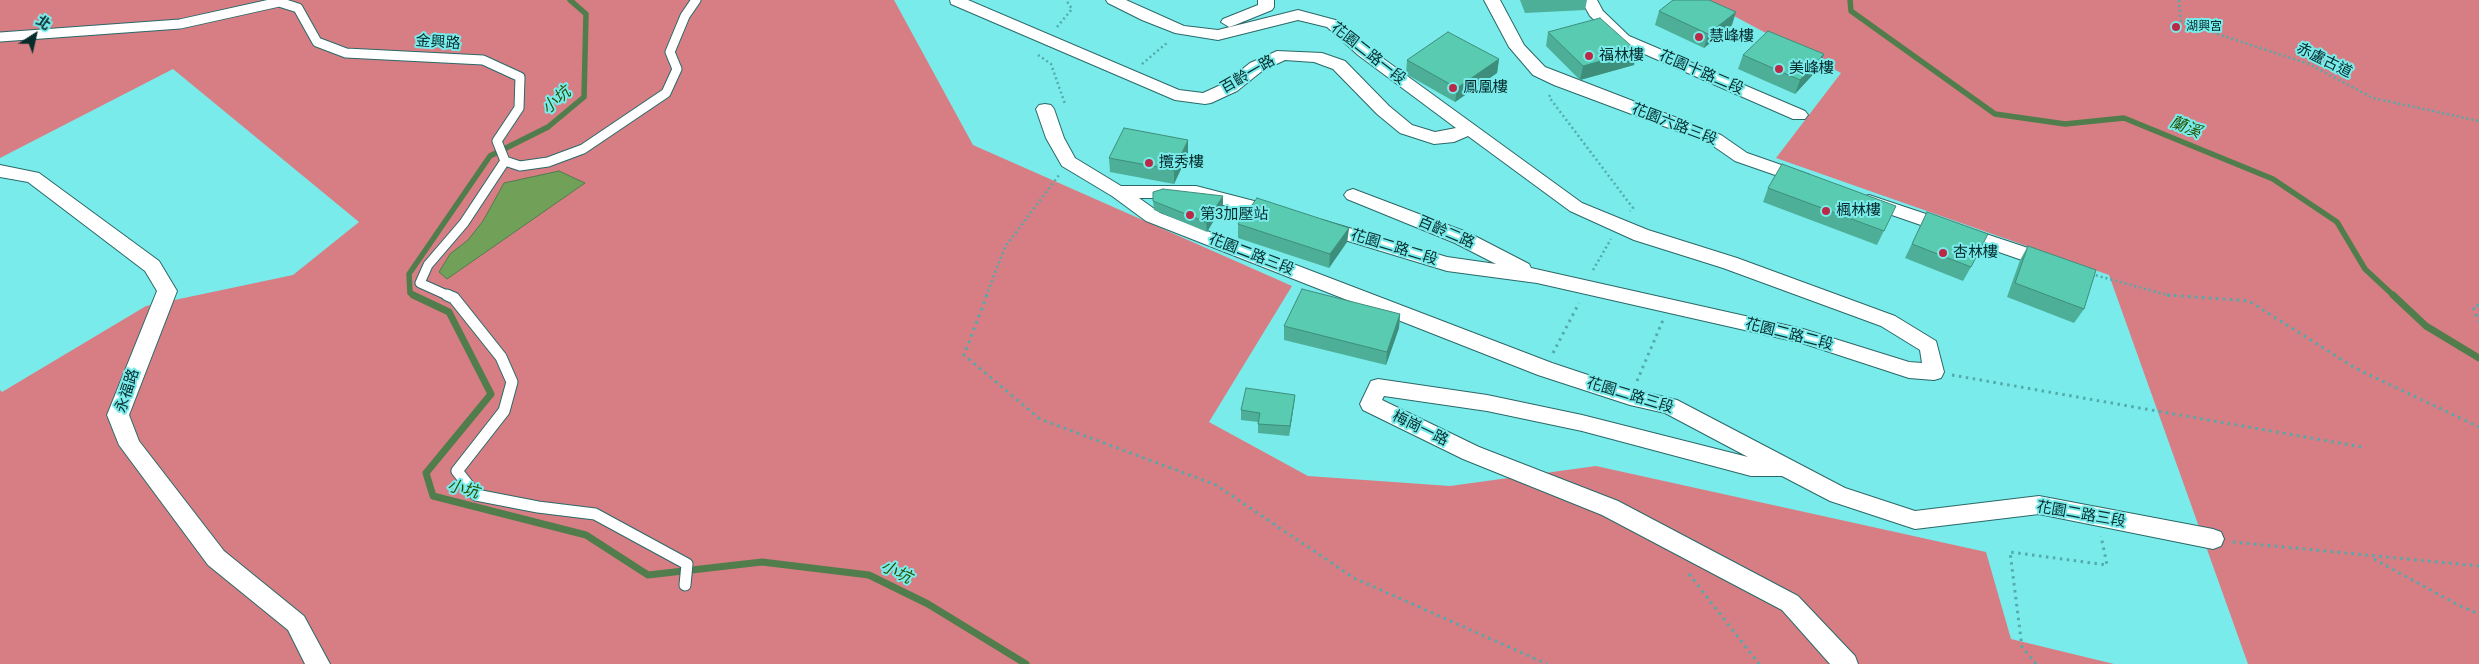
<!DOCTYPE html>
<meta charset="utf-8">
<style>
body{margin:0}
#map{position:relative;width:2479px;height:664px;overflow:hidden;background:#7aebeb;font-family:Roboto,"Noto Sans TC",sans-serif}
canvas{display:block}
.north{position:absolute;left:10px;top:10px;width:50px;height:50px;-webkit-text-stroke:4px #7aebeb;paint-order:stroke;rotate:35deg;font-size:14px;font-weight:700;line-height:20px;text-align:center;color:#062c2c}
.north::after{content:'';display:block;margin:auto;width:18px;height:22px;background:#062c2c;clip-path:polygon(50% 0,100% 100%,50% 72%,0 100%)}
</style>
<div id="map">
<canvas width="2479" height="664"></canvas>
<div class="north">北</div>
</div>
<script>
const c = document.querySelector('canvas').getContext('2d');
c.lineJoin = 'round';
function fillPath(path, color) { c.fillStyle = color; c.fill(path, 'evenodd'); }
const shape = rows => new Path2D(rows.map(r => 'M' + r).join(''));
function stroke(path, color, width, dash) { c.strokeStyle = color; c.lineWidth = width; c.lineCap = dash ? 'butt' : 'round'; c.setLineDash(dash || []); c.stroke(path); }
function drawText(font, color, halo, rows, align = 'center') {
  c.font = font + ' Roboto,"Noto Sans TC",sans-serif'; c.lineWidth = 4; c.setLineDash([]); c.textBaseline = 'middle'; c.strokeStyle = halo; c.fillStyle = color; for (const [text, x, y, turn = 0] of rows) {
    c.save(); c.translate(x, y); c.rotate((+turn || 0) * Math.PI / 180); c.textAlign = isNaN(turn) ? turn : align; if (halo) c.strokeText(text, 0, 0); c.fillText(text, 0, 0); c.restore();
  }
}
fillPath(shape([
 [0,0,894,0,973,145,1292,286,1209,422,1308,476,1450,486,1596,466,1986,552,2011,639,2114,664,0,664,0,390,2,392,146,306,293,275,359,222,173,69,0,158],
 [1704,0,2479,0,2479,664,2248,664,2109,275,1776,158,1841,73]
]), '#d77e84');
const water = shape([
 [559,171,585,183,447,279,439,272,450,254,468,240,483,221,504,183,559,171]
]);
fillPath(water, '#71a059');
stroke(water, '#517d4c', 1);
stroke(shape([
 [1850,0,1851,11,1995,114,2065,124,2124,118,2273,179,2337,222,2365,269,2394,296],
 [416,296,410,293,409,274,490,156,548,127,584,97,586,14,570,0]
]), '#517d4c', 5.5);
stroke(shape([
 [413,295,449,312,491,394,426,473,433,496,586,535,648,575,762,562,869,575,928,604,1026,664],
 [2393,295,2426,326,2479,358]
]), '#517d4c', 7);
const laneFar1 = shape([
 [0,37,180,24,279,2,298,8,317,42,346,53,483,60,520,77,519,108,497,141,505,161,520,166,548,162,583,149,666,93,677,69,670,52,685,16,696,0],
 [449,296,420,283,428,265,464,223,505,161]
]);
const lane = shape([
 [447,295,454,298,501,357,512,382,504,411,457,471,476,495,538,507,595,514,687,564,685,585]
]);
const street = shape([
 [950,0,968,0,1179,90,1203,93,1225,83,1250,63,1277,51,1322,53,1345,61,1389,106,1412,125,1435,132,1456,128,1358,55,1327,27,1298,20,1218,40,1175,33,1142,20,1108,3,1106,0,1126,0,1184,26,1218,30,1298,10,1339,21,1370,49,1582,203,1648,230,1737,258,1895,316,1936,341,1944,372,1941,378,1934,380,1909,378,1802,343,1537,283,1447,271,1315,231,1313,226,1315,221,1322,220,1447,257,1496,264,1455,243,1347,199,1344,195,1347,191,1353,189,1469,233,1529,264,1531,268,1803,329,1909,362,1922,363,1920,350,1881,326,1723,268,1634,240,1570,211,1468,136,1454,142,1434,144,1400,133,1377,114,1333,69,1314,62,1285,60,1262,71,1237,91,1211,103,1205,104,1175,100,951,4,950,0],
 [1258,0,1274,0,1274,7,1272,10,1235,25,1229,27,1221,22,1223,19,1258,5,1258,0],
 [1484,0,1500,0,1524,45,1545,67,1721,135,1747,153,1810,175,1813,179,1810,183,1804,185,1735,161,1709,143,1554,85,1533,75,1509,47,1484,0],
 [1581,0,1597,0,1603,11,1629,36,1805,111,1808,115,1805,119,1793,119,1617,42,1590,16,1581,0],
 [1045,104,1051,105,1054,109,1064,138,1075,158,1121,186,1196,186,1285,209,1287,213,1285,217,1278,219,1196,198,1139,198,1160,213,1552,363,1630,389,1677,400,1845,488,1915,511,2039,496,2213,529,2221,532,2224,539,2221,546,2213,549,2039,514,1915,529,1830,501,1782,476,1751,476,1582,431,1487,411,1384,396,1382,400,1479,447,1618,501,1798,596,1855,656,1858,664,1830,664,1782,610,1602,515,1463,459,1363,410,1360,404,1371,381,1378,379,1487,395,1582,415,1748,457,1665,413,1630,405,1538,375,1146,221,1112,196,1062,166,1046,138,1036,109,1039,105,1045,104],
 [0,165,39,173,159,261,177,291,129,415,139,441,224,551,304,616,330,664,305,664,288,630,208,565,119,445,107,415,157,291,145,271,28,182,0,177,0,165],
 [1869,195,2055,257,2058,262,2055,267,2048,269,1863,205,1860,201,1863,197,1869,195]
]);
stroke(laneFar1, '#2b6868', 11);
stroke(lane, '#2b6868', 13);
stroke(street, '#2b6868', 2);
stroke(shape([
 [2179,0,2181,22,2309,64,2373,98,2479,121],
 [1057,27,1072,9,1066,0],
 [1038,55,1051,64,1065,104],
 [1142,64,1168,42],
 [1550,95,1549,97,1633,208,1630,211],
 [1593,270,1611,239],
 [2091,274,2171,296],
 [986,296,1005,247,1059,175]
]), '#53aaaa', 2.5, [2, 3]);
stroke(shape([
 [987,295,964,355,1040,419,1216,485,1354,578,1547,664],
 [2167,295,2249,301,2355,368,2479,427],
 [2479,305,2473,307,2479,322],
 [1553,353,1579,303],
 [1952,375,2362,447],
 [1637,381,1663,320],
 [2233,542,2479,566],
 [2374,559,2458,605,2479,614],
 [1689,574,1759,664],
 [2036,664,2022,647,2010,552,2107,565,2101,536]
]), '#53aaaa', 3, [2.5, 4.5]);
stroke(laneFar1, '#fff', 9);
stroke(lane, '#fff', 11);
fillPath(street, '#fff');
fillPath(shape([
 [1520,0,1587,0,1585,10,1525,13],
 [1659,11,1732,25,1704,48,1655,25],
 [1548,32,1634,65,1580,80,1546,46],
 [1824,54,1819,68,1795,94,1738,69,1743,55],
 [1499,59,1497,73,1455,102,1406,74,1407,60],
 [1188,154,1174,184,1110,172,1109,158],
 [1768,188,1896,206,1877,245,1763,202],
 [1153,201,1223,205,1207,232,1154,210],
 [1927,212,1971,267,1963,281,1905,258],
 [1238,224,1349,228,1347,242,1329,268,1238,238],
 [2028,246,2084,309,2074,323,2007,297,2020,260],
 [1400,314,1399,328,1386,365,1284,340,1284,326],
 [1295,395,1294,404,1289,436,1258,433,1258,422,1241,420,1241,410]
]), '#4daf98');
fillPath(shape([
 [1736,12,1732,25,1704,48,1708,34],
 [1637,51,1634,65,1580,80,1583,66],
 [1824,54,1819,68,1795,94,1800,80],
 [1499,59,1497,73,1455,102,1457,88],
 [1188,140,1188,154,1174,184,1174,170],
 [1223,196,1223,205,1207,232,1206,222],
 [1349,228,1347,242,1329,268,1330,254],
 [1400,314,1399,328,1386,365,1387,352],
 [1295,395,1294,404,1289,436,1290,426]
]), '#3e8e7c');
const building = shape([
 [1673,0,1709,0,1736,12,1708,34,1659,11,1673,0],
 [1600,18,1637,51,1583,66,1548,32,1600,18],
 [1768,31,1824,54,1800,80,1743,55,1768,31],
 [1448,32,1499,59,1457,88,1407,60,1448,32],
 [1124,128,1188,140,1174,170,1109,158,1124,128],
 [1782,164,1896,206,1884,231,1768,188,1782,164],
 [1163,189,1223,196,1206,222,1153,201,1153,192,1163,189],
 [1257,198,1349,228,1330,254,1238,224,1257,198],
 [1927,212,1988,234,1971,267,1912,244,1927,212],
 [2028,246,2096,270,2084,309,2015,283,2028,246],
 [1302,289,1400,314,1387,352,1284,326,1302,289],
 [1246,388,1295,395,1290,426,1258,424,1260,413,1241,410,1246,388]
]);
fillPath(building, '#59cbb1');
stroke(building, '#3e8e7c', 1);
for (const [x, y, r, color] of [
 [2176,27,5,"#ba2945"],
 [1699,37,5,"#ba2945"],
 [1589,56,5,"#ba2945"],
 [1779,69,5,"#ba2945"],
 [1453,88,5,"#ba2945"],
 [1149,163,5,"#ba2945"],
 [1826,211,5,"#ba2945"],
 [1190,215,5,"#ba2945"],
 [1943,253,5,"#ba2945"]
]) { const dot = new Path2D(); dot.arc(x, y, r, 0, 2 * Math.PI); c.fillStyle = color; c.fill(dot); stroke(dot, '#7aebeb', 2); }
drawText('12px', '#062c2c', '#7aebeb', [
 ["湖興宮",2186,27]
], 'left');
drawText('15px', '#062c2c', '#7aebeb', [
 ["慧峰樓",1709,37],
 ["福林樓",1599,56],
 ["美峰樓",1789,69],
 ["鳳凰樓",1463,88],
 ["攬秀樓",1159,163],
 ["楓林樓",1836,211],
 ["第3加壓站",1200,215],
 ["杏林樓",1953,253]
], 'left');
drawText('15px', '#062c2c', '#7aebeb', [
 ["金興路",438,43,4],
 ["花園二路一段",1368,54,38],
 ["赤盧古道",2324,61,26],
 ["花園十路二段",1701,73,23],
 ["百齡一路",1248,75,-30],
 ["花園六路三段",1674,125,21],
 ["百齡二路",1446,233,23],
 ["花園二路二段",1394,248,17],
 ["花園二路三段",1251,255,21],
 ["花園二路二段",1789,335,14],
 ["永福路",128,391,-72],
 ["花園二路三段",1630,396,17],
 ["梅崗一路",1420,429,26],
 ["花園二路三段",2081,515,10]
]);
drawText('italic 16px', '#265102', '#7aebeb', [
 ["小坑",557,101,-41],
 ["蘭溪",2185,128,22],
 ["小坑",463,490,14],
 ["小坑",896,573,26]
]);
</script>
